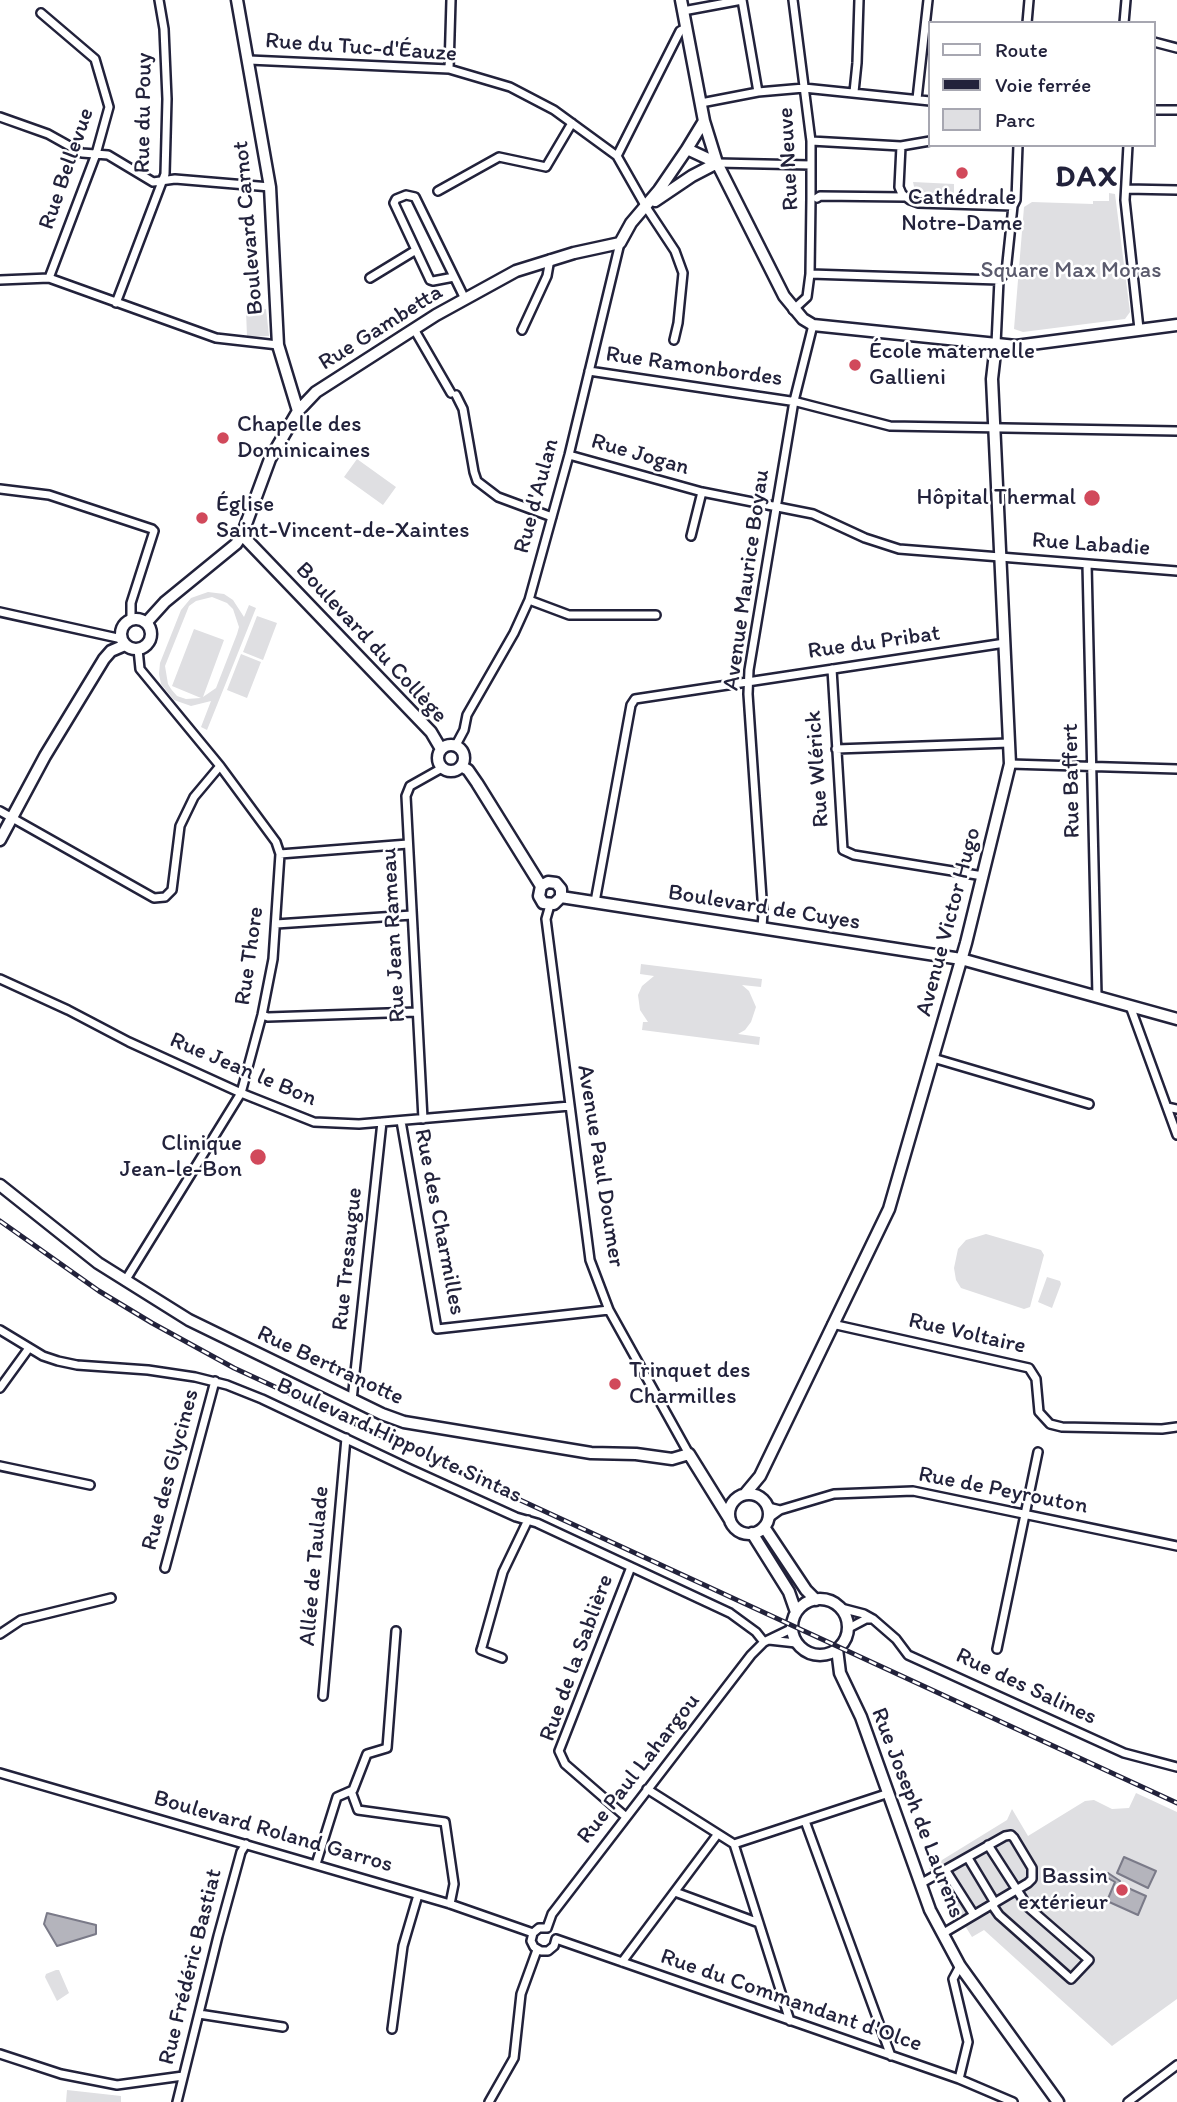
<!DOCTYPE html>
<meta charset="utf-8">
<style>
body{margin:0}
#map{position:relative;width:1177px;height:2102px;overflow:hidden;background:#fff;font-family:Itim,sans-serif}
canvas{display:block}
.legend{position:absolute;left:928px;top:21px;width:228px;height:126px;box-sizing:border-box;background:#fff;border:2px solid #a7a7b1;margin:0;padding:9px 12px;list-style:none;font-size:21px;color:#22223b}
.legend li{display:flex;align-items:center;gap:14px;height:35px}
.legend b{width:35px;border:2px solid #a7a7b1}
</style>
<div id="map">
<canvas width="1177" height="2102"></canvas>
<ul class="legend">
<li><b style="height:9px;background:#fff"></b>Route</li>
<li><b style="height:9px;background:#22223b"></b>Voie ferrée</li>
<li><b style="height:19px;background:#dfdfe2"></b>Parc</li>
</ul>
</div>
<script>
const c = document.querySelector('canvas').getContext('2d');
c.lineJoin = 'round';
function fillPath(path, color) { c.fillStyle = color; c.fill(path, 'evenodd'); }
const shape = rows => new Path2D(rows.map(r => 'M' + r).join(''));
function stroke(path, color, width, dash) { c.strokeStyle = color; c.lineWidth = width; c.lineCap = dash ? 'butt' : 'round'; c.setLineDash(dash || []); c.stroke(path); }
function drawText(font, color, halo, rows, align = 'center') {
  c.font = font + ' Itim,sans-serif'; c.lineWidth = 5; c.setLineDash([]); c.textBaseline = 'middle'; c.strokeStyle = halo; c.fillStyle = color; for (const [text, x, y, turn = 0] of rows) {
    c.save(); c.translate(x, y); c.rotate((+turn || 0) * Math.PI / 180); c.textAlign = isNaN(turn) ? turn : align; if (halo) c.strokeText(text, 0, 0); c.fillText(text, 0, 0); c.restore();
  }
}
fillPath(shape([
 [913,182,954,184,954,194,974,194,974,199,924,197,915,191],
 [1109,193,1115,194,1130,312,1125,319,1023,332,1014,329,1024,207,1032,202,1093,204,1093,201,1109,201],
 [266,309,269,336,247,337,246,310],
 [357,459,396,487,383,505,344,477],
 [208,592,224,594,233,600,244,617,249,605,256,608,207,730,201,727,211,701,191,706,174,700,161,684,159,674,160,663,181,610,191,598],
 [212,597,227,603,233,609,239,627,237,634,216,688,203,697,224,640,194,629,172,686,201,698,186,699,177,696,171,689,168,684,165,666,189,606,196,601],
 [257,616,277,623,263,660,243,652],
 [241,654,261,662,247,698,227,690],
 [641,964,762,979,761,987,742,985,749,991,756,1007,751,1022,745,1030,738,1034,760,1037,759,1045,642,1030,643,1022,648,1022,640,1010,638,995,642,986,654,976,640,974],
 [986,1234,1041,1250,1044,1255,1030,1307,1024,1309,961,1288,956,1280,954,1268,958,1249,966,1240],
 [1047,1277,1060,1281,1061,1284,1052,1308,1038,1302],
 [1136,1793,1177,1812,1177,1999,1112,2046,984,1930,972,1937,929,1868,1007,1820,1012,1809,1028,1836,1085,1801,1094,1800,1112,1809,1129,1808],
 [56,1970,59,1970,69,1993,57,2001,45,1977,46,1974],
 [67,2090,121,2096,121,2102,66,2102]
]), '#dfdfe2');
const water = shape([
 [1124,1857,1156,1871,1148,1888,1117,1873,1124,1857],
 [1108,1873,1120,1881,1119,1884,1146,1896,1138,1915,1107,1901,1115,1882,1106,1877,1108,1873],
 [47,1913,96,1925,96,1934,57,1946,44,1924,47,1913]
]);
fillPath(water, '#b4b4bc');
stroke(water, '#7a7a88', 2);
const street = shape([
 [742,0,758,92],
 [683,11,742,0],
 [41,13,95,59,109,107,96,154,49,278],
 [1027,23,1029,0],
 [1124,23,1126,0],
 [1154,42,1177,48],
 [249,60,449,69,510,87,554,110,617,156,646,207,675,251,683,273,678,323,674,340],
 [449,69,451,0],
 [854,92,857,63,859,0],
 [917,99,928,0],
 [701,103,758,92,804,88,930,101],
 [1154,110,1177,110],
 [0,117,48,134,82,153,108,155,153,182,175,179,270,187],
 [811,141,901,146,930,141],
 [1128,145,1125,200,1139,329],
 [901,146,899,187,902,194,910,200,918,203,1013,206],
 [617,156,680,31,686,28],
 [717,163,811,165],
 [1126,189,1177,190],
 [438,191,499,157,546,167,572,123],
 [817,198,820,196,905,197],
 [810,274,999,280],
 [454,277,433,281,430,280,394,203,396,199,406,195,415,197,465,299],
 [370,278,416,250],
 [0,280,49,278,216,338,278,345],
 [116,303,165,174,167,99,164,29,159,0],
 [793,310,807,297,810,274,811,198,811,141,793,0],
 [414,329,451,393],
 [522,330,547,276,550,259],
 [996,344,999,280,1006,272,1013,206,1016,200,1018,145],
 [589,371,797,402,890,426,1177,431],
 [456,395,463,409,474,472,477,481,498,497,552,517],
 [569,455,702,492,813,514,865,538,899,549,1177,571],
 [0,489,49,495,152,529,154,531,131,603,131,620],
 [691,536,702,492],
 [1087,564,1097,996],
 [529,600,569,615,656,615],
 [0,612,122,639],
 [832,669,843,850,854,855,983,876],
 [456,745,464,730,467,715,514,633,529,600,569,455,620,243],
 [836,749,1009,743],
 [1010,764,1177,769],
 [0,811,154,898,165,897,172,890,180,826,194,797,220,766],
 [280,854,408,844],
 [595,902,631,705,635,699,1005,643],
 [550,905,546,919,590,1260,609,1310,689,1454],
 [276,924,412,915],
 [762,927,763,913,748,694,749,670,794,401,813,325],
 [0,979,68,1010,129,1042,241,1093,314,1122,359,1124,570,1106],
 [1130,1006,1177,1135],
 [262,1015,268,1017,417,1012],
 [933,1058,1089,1104],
 [1167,1107,1177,1109],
 [423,1119,406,796,410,786,442,768],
 [401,1121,437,1329,609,1310],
 [125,1281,241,1093,262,1015,273,959,280,854,276,842,220,766,140,669,138,649],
 [832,1324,1029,1368,1036,1379,1039,1412,1050,1424,1062,1427,1162,1429,1177,1427],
 [0,1330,43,1356,58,1361,77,1365,148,1370,195,1377,227,1385,262,1399,410,1469,516,1517,537,1523,730,1613,756,1632,764,1642],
 [0,1388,29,1348],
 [352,1400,382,1122],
 [0,1466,90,1485],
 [768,1507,780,1510],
 [769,1518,780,1510,834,1494,913,1491,1177,1546],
 [165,1568,215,1381],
 [841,1608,864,1614,873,1619,896,1639,908,1655,1124,1753,1177,1767],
 [849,1628,866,1619,873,1619],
 [0,1634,21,1620,111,1598],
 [769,1640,796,1643],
 [997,1649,1038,1452],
 [502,1658,481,1650,482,1647,503,1572,528,1520],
 [323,1696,346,1438],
 [0,1773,450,1904,533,1933],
 [647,1789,734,1844,889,1793],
 [351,1791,358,1810,445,1822,454,1884,450,1904],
 [626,1817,565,1764,559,1751,631,1567],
 [805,1821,891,2056],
 [734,1844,790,2021],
 [988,1845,1028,1907,1089,1960,1071,1979,999,1915,992,1905],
 [968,1858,995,1903],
 [316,1864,337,1797,353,1790,367,1754,387,1748,396,1631],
 [946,1871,974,1915],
 [920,1884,1005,1836,1011,1835,1014,1838,1032,1868,1032,1879,1028,1883,942,1934],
 [675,1892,759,1923],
 [547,1928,552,1914,751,1655,764,1642,791,1629],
 [547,1928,539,1928,533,1933,531,1941,534,1947,541,1951,548,1951,554,1946,556,1939],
 [556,1939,959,2079,1013,2102],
 [622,1962,717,1835],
 [199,2014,283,2027],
 [392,2029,403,1946,418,1895],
 [0,2054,61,2074,117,2085,183,2076],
 [959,2079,968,2042,953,1979,960,1966],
 [177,2102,218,1936,241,1852,246,1844],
 [489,2102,514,2058,521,1994,537,1950],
 [1128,2102,1177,2065]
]);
const secondary = shape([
 [237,0,270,187,278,345,298,411],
 [681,0,704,121,717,163,784,296,803,319,813,325,1016,346,1177,325],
 [687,149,704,121],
 [655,201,692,176,717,163],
 [242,535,431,732,441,749],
 '121 634a15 15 0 1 1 30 0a15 15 0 1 1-30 0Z',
 [146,623,165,602,236,544,242,535,270,459,298,411,316,392,436,315,516,271,574,253,620,243,631,223,659,190,687,149,717,163],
 '438 758a13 13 0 1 1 26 0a13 13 0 1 1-26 0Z',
 [461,766,468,770,477,783,541,886],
 [0,840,45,756,104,659,111,651,125,645],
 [541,886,539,896,543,903,554,904,561,897],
 [541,886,548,882,556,883,561,889,561,897],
 [561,897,961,959,1177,1019],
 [0,1185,98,1263,189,1320,382,1414,404,1422,591,1453,636,1454,672,1459,689,1454,730,1520],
 [745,1494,760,1476,889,1209,966,943,1010,764,992,379,996,344],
 '729 1514a20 20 0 1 1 40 0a20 20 0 1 1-40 0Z',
 [764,1527,806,1590,816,1600],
 [752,1533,789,1592,796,1612],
 '792 1627a28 28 0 1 1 56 0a28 28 0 1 1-56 0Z',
 [837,1649,840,1673,861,1717,930,1910,960,1966,1058,2102]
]);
stroke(street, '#22223b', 12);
stroke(secondary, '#22223b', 15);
stroke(street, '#fff', 7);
stroke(secondary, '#fff', 10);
const rail = shape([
 [0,1221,99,1291,152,1323,234,1368,1177,1803]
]);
stroke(rail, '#22223b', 5);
stroke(rail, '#fff', 2.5, [8]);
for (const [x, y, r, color] of [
 [962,173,7,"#d1495b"],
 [855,365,7,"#d1495b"],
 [223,438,7,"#d1495b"],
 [1092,498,9,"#d1495b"],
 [202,518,7,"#d1495b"],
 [258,1157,9,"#d1495b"],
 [615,1384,7,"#d1495b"],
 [1122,1890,7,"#d1495b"]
]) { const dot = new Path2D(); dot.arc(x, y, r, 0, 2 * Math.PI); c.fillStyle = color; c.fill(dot); stroke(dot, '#fff', 2.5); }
drawText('23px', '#22223b', '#fff', [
 ["Rue du Tuc-d'Éauze",361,48,4],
 ["Rue du Pouy",144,113,-89],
 ["Rue Neuve",789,159,-93],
 ["Rue Bellevue",67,169,-71],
 ["Boulevard Carnot",249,228,-95],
 ["Rue Gambetta",381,328,-32],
 ["Rue Ramonbordes",694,367,8],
 ["Rue Jogan",640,455,16],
 ["Rue d'Aulan",537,496,-75],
 ["Rue Labadie",1091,545,4],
 ["Avenue Maurice Boyau",747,580,-82],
 ["Boulevard du Collège",371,643,47],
 ["Rue du Pribat",874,643,-8],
 ["Rue Wlérick",818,769,-94],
 ["Rue Baffert",1072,781,-91],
 ["Boulevard de Cuyes",764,908,9],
 ["Avenue Victor Hugo",949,922,-75],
 ["Rue Jean Rameau",394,935,-93],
 ["Rue Thore",250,956,-82],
 ["Rue Jean le Bon",243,1070,23],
 ["Avenue Paul Doumer",600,1166,81],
 ["Rue des Charmilles",439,1222,79],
 ["Rue Tresaugue",348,1259,-84],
 ["Rue Voltaire",967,1334,13],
 ["Rue Bertranotte",330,1366,25],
 ["Boulevard Hippolyte Sintas",399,1441,25],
 ["Rue des Glycines",171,1470,-75],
 ["Rue de Peyrouton",1003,1491,11],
 ["Allée de Taulade",315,1566,-85],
 ["Rue de la Sablière",577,1658,-70],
 ["Rue des Salines",1026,1687,25],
 ["Rue Paul Lahargou",639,1769,-52],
 ["Rue Joseph de Laurens",917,1813,69],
 ["Boulevard Roland Garros",273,1832,16],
 ["Rue Frédéric Bastiat",191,1967,-76],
 ["Rue du Commandant d'Olce",791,2001,19]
]);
drawText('23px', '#22223b', '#fff', [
 ["Cathédrale",962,198,"center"],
 ["Notre-Dame",962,224,"center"],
 ["École maternelle",869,352],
 ["Gallieni",869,378],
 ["Chapelle des",237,425],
 ["Dominicaines",237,451],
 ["Hôpital Thermal",1076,498,"right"],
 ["Église",216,505],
 ["Saint-Vincent-de-Xaintes",216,531],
 ["Clinique",242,1144,"right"],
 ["Jean-le-Bon",242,1170,"right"],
 ["Trinquet des",629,1371],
 ["Charmilles",629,1397],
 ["Bassin",1108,1877,"right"],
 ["extérieur",1108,1903,"right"]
], 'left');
drawText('23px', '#5b5b6d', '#fff', [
 ["Square Max Moras",1071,271]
]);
c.letterSpacing = '2px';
drawText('bold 30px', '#22223b', '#fff', [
 ["DAX",1087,178]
]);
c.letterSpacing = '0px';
</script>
